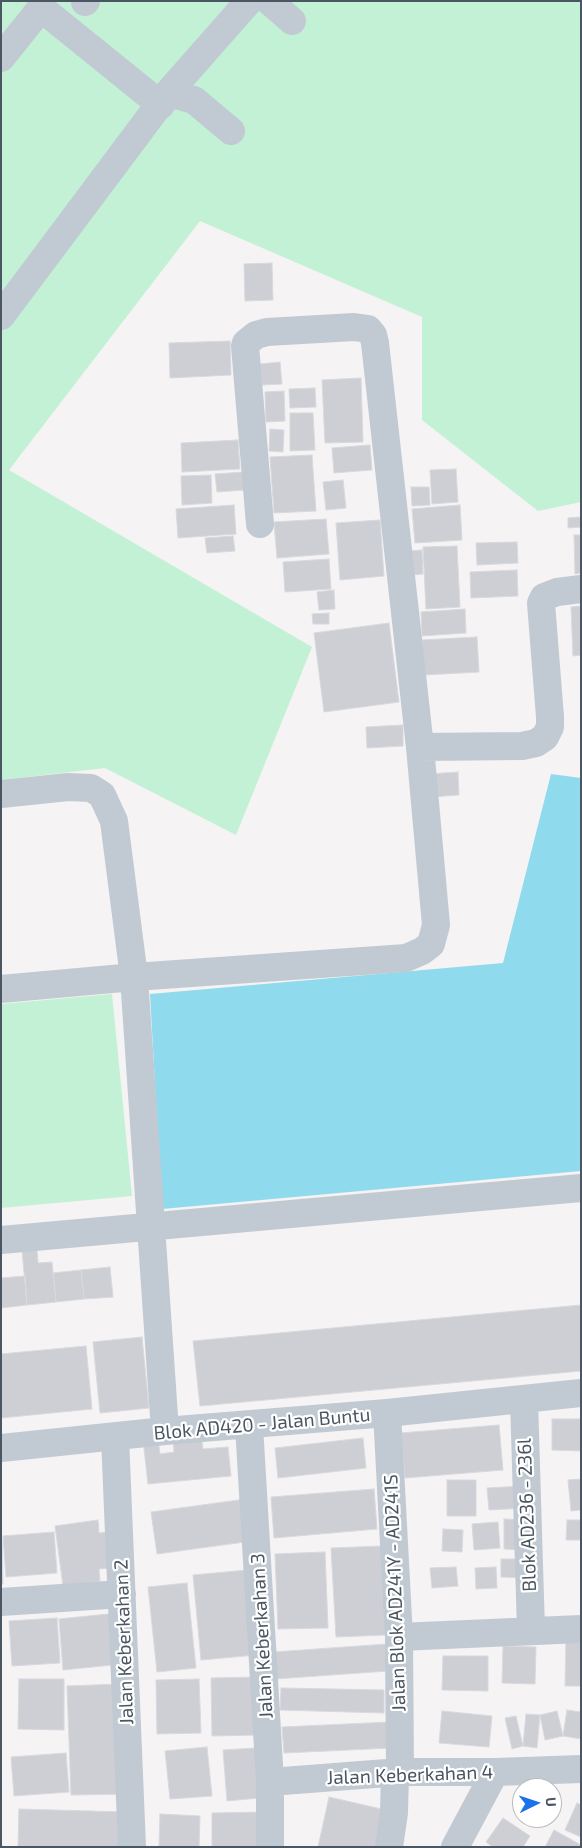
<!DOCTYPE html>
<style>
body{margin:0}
#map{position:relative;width:582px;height:1848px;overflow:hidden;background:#f5f3f3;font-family:"Exo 2",sans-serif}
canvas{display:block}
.frame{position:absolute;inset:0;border:2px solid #4a5661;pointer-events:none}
.north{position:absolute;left:512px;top:1778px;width:50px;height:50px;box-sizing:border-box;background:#fff;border:1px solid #b7bbc0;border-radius:50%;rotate:86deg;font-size:14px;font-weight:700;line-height:20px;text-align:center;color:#4a5661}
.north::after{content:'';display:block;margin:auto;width:18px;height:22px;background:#1a73e8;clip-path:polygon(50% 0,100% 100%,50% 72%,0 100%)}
</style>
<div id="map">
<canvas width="582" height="1848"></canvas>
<div class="frame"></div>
<div class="north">U</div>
</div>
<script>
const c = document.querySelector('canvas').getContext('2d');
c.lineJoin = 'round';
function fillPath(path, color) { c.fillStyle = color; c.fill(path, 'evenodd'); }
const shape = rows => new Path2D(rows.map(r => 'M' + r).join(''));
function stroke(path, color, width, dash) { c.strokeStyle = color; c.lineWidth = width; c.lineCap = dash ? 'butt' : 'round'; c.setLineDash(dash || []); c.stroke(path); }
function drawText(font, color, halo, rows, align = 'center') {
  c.font = font + ' "Exo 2",sans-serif'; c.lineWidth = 4.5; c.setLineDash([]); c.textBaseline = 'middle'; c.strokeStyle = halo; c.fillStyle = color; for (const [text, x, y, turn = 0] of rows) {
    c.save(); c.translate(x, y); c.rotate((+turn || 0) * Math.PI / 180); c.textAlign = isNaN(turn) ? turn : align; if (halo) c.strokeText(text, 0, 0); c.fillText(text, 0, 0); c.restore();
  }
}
fillPath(shape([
 [1,1,581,1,581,502,538,511,422,420,422,317,200,221,9,470,312,647,236,835,105,768,1,780],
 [112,994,132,1196,1,1208,1,1004]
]), '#c3f1d5');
fillPath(shape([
 [551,774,581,778,581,1171,162,1209,150,994,503,963]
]), '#90daee');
const building = shape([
 [272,263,273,300,245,301,244,264,272,263],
 [230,341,231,375,170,378,169,343,230,341],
 [280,362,282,384,262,385,260,364,280,362],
 [361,378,363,442,325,443,322,380,361,378],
 [315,388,316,407,290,408,289,389,315,388],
 [284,391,285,421,266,422,265,392,284,391],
 [290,413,313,413,315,450,290,451,290,413],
 [270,429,284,430,283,452,269,451,270,429],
 [238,440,240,469,182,472,181,443,238,440],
 [370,445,372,470,334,473,332,448,370,445],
 [312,455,316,511,274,513,270,457,312,455],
 [456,469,458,502,432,504,430,470,456,469],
 [244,472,245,490,217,492,215,474,244,472],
 [211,475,212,503,182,505,181,476,211,475],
 [343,480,346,508,326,510,323,482,343,480],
 [411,487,429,487,430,505,412,506,411,487],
 [234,505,236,534,178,538,176,509,234,505],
 [460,505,462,540,415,543,412,509,460,505],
 [581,517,581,527,568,528,568,518,581,517],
 [326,519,329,554,277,558,274,522,326,519],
 [380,520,384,576,340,580,336,523,380,520],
 [574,535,581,535,581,573,575,574,574,535],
 [233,536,235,551,207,553,205,538,233,536],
 [517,542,518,563,477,565,476,543,517,542],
 [457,546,460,607,426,609,423,547,457,546],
 [422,550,423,574,410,575,409,551,422,550],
 [329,559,331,589,285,592,283,562,329,559],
 [517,570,518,596,471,598,470,572,517,570],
 [334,590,335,609,319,610,317,592,334,590],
 [581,606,581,655,573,656,571,607,581,606],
 [465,609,466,633,422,636,421,612,465,609],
 [329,613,329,624,313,624,312,614,329,613],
 [389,623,399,702,324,712,314,633,389,623],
 [477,637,479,672,424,675,422,640,477,637],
 [403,725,403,746,367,748,366,727,403,725],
 [458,772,459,795,431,797,430,774,458,772],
 [37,1249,38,1263,52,1262,56,1302,27,1305,22,1250,37,1249],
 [110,1267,113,1297,84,1299,81,1270,110,1267],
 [81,1270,84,1299,56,1302,53,1273,81,1270],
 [25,1276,27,1305,1,1308,1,1278,25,1276],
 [581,1305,581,1371,200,1406,193,1341,581,1305],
 [142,1337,149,1408,100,1413,93,1342,142,1337],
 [86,1346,92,1409,1,1418,1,1354,86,1346],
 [552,1419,581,1419,581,1451,552,1450,552,1419],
 [499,1425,503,1470,405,1478,401,1433,499,1425],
 [201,1434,203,1449,228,1447,231,1476,148,1484,143,1440,158,1439,160,1454,174,1452,173,1437,201,1434],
 [363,1438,366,1468,278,1478,275,1448,363,1438],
 [581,1479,581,1510,571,1511,568,1480,581,1479],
 [447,1480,476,1480,476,1516,447,1516,447,1480],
 [523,1486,524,1508,489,1510,487,1488,523,1486],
 [374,1489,377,1529,274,1538,271,1497,374,1489],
 [246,1499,252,1541,157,1554,151,1512,246,1499],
 [504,1519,522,1520,522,1550,504,1549,504,1519],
 [98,1520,99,1533,112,1532,110,1568,99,1569,100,1581,63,1586,55,1526,98,1520],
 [567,1520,581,1520,581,1540,566,1540,567,1520],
 [498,1522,500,1548,474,1550,472,1524,498,1522],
 [443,1529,463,1530,462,1552,442,1551,443,1529],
 [54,1532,57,1573,6,1577,3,1536,54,1532],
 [1,1539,2,1539,3,1584,1,1584,1,1539],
 [382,1546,386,1635,336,1637,331,1548,382,1546],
 [325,1552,328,1628,278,1629,275,1554,325,1552],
 [501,1559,525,1559,525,1578,501,1577,501,1559],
 [456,1567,458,1586,432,1588,430,1568,456,1567],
 [496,1567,497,1588,476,1589,475,1568,496,1567],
 [248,1570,256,1655,201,1660,193,1575,248,1570],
 [187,1583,196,1668,157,1672,148,1587,187,1583],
 [118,1613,122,1664,63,1670,59,1619,118,1613],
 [57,1618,60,1663,12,1666,9,1621,57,1618],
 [566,1639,581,1640,581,1686,565,1686,566,1639],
 [387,1644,388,1671,275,1679,274,1652,387,1644],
 [503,1646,536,1647,535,1684,502,1683,503,1646],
 [443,1656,488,1656,488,1691,442,1690,443,1656],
 [256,1677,257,1735,212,1736,211,1678,256,1677],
 [19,1679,64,1679,64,1730,18,1729,19,1679],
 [199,1679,201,1733,157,1734,156,1680,199,1679],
 [120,1684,124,1794,71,1795,67,1686,120,1684],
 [281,1688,384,1690,384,1713,280,1710,281,1688],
 [567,1710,581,1712,581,1739,563,1736,567,1710],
 [442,1711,492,1716,489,1747,439,1743,442,1711],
 [557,1711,563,1736,545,1740,540,1715,557,1711],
 [526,1714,540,1715,537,1748,523,1746,526,1714],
 [516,1716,523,1746,512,1749,505,1718,516,1716],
 [390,1722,391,1748,284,1753,282,1727,390,1722],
 [207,1747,212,1796,170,1799,165,1751,207,1747],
 [256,1748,259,1798,227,1801,223,1750,256,1748],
 [66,1753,69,1792,14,1796,11,1757,66,1753],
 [329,1797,390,1811,382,1847,318,1847,329,1797],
 [577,1803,581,1805,581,1837,565,1830,577,1803],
 [19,1809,124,1812,123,1847,18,1847,19,1809],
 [263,1812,264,1847,212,1847,212,1813,263,1812],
 [160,1814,200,1816,199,1847,159,1847,160,1814],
 [503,1818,530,1836,523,1847,493,1847,486,1842,503,1818],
 [554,1830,581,1845,581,1847,545,1847,554,1830]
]);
fillPath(building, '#cdcfd5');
stroke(building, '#d7d9de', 1);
stroke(shape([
 [269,1,292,21],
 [85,2,86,1],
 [1,58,41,8,161,105],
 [168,93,249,1],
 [1,316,168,93,194,100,231,131],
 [420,747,522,746,536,743,545,737,550,727,550,717,541,603,544,597,557,592,581,589],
 [1,794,68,787,91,788,102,795,114,821,134,977,165,1431],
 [1,989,134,977,406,958,422,951,431,944,436,925,420,747,375,343,373,335,368,329,354,327,267,332,256,335,246,343,245,346,260,524],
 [1,1240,581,1188],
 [524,1400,531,1630],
 [387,1413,399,1637,400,1772],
 [249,1425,270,1782,270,1847],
 [115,1437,132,1847],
 [1,1448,165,1431,387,1413,581,1393],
 [1,1602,122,1594],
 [399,1637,581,1629],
 [270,1782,400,1772,495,1772,581,1769],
 [389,1847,394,1813,395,1773],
 [455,1847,495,1772]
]), '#c1cad2', 28);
drawText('19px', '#4a5661', '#fff', [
 ["Blok AD420 - Jalan Buntu",262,1424,-5],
 ["Blok AD236 - 236l",527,1515,-92],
 ["Jalan Blok AD241Y - AD241S",395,1593,-92],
 ["Jalan Keberkahan 3",262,1636,-93],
 ["Jalan Keberkahan 2",124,1642,-92],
 ["Jalan Keberkahan 4",410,1775,-2]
]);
</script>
